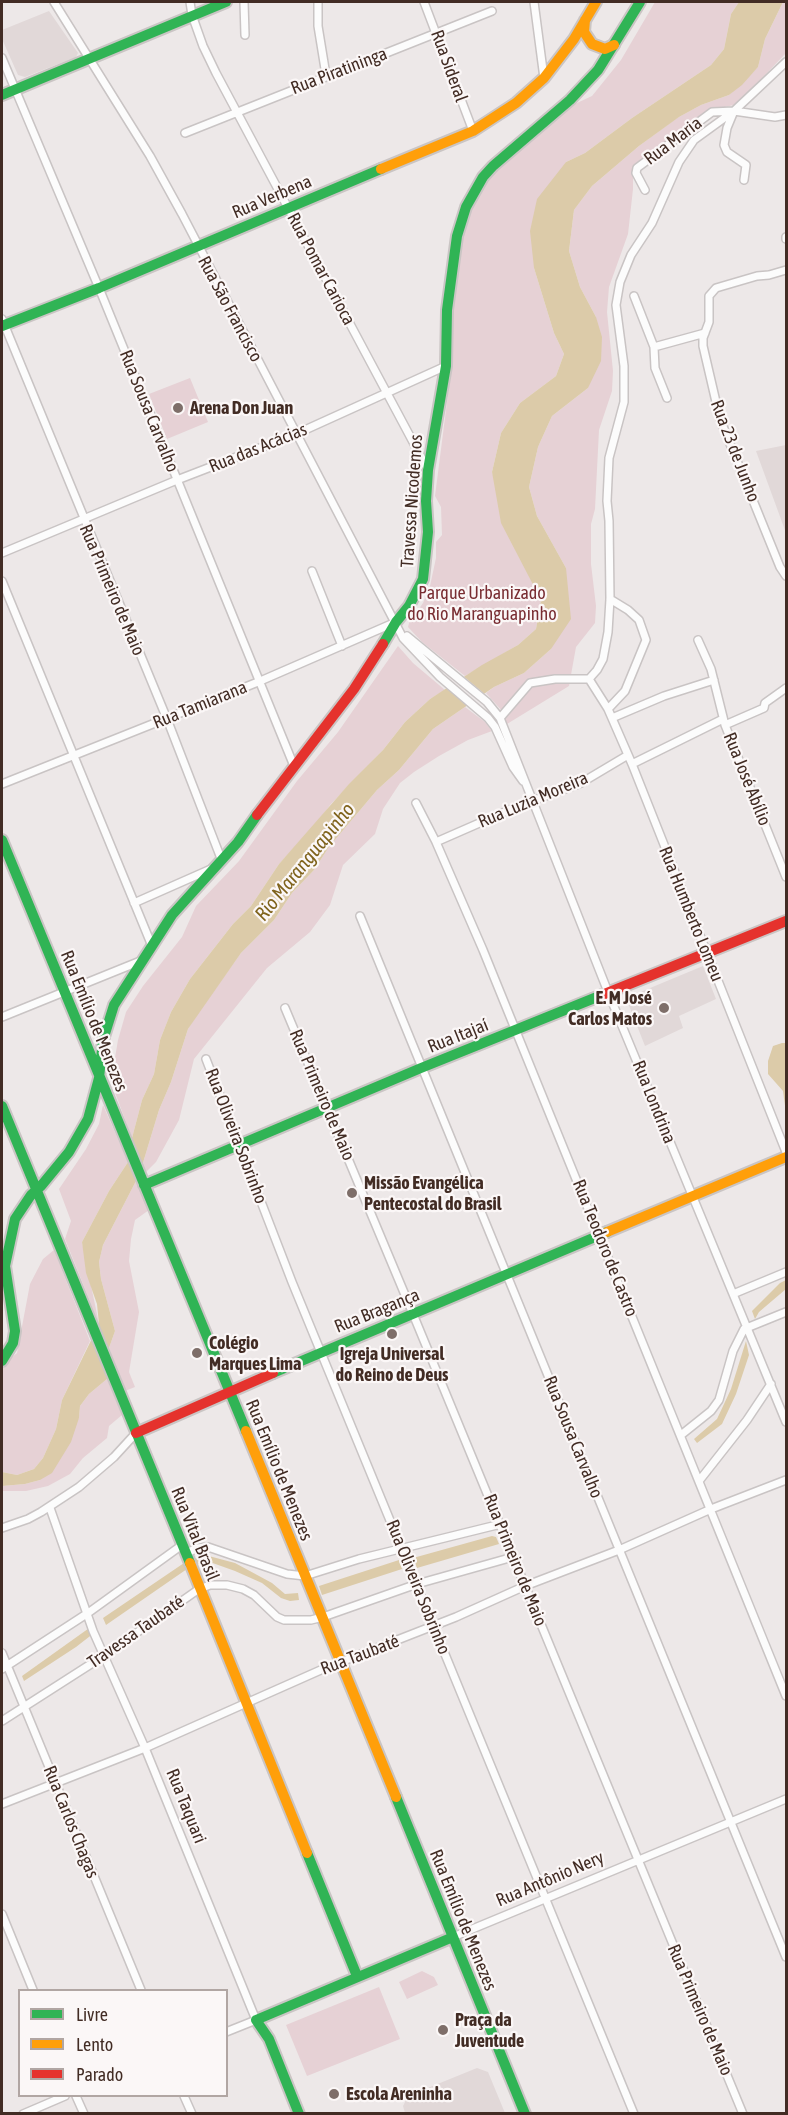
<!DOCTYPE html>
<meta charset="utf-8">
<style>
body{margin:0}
#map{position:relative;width:788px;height:2115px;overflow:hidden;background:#ede8e8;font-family:"Asap Condensed",sans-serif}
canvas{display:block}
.frame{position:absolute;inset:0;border:3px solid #422c24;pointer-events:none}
.legend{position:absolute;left:18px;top:1989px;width:210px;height:108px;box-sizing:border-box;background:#fbf7f7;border:2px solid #b1a6a3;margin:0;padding:8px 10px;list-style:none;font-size:18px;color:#422c24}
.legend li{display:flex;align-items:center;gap:12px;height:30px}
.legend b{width:30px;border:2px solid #b1a6a3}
</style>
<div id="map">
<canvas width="788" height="2115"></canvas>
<div class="frame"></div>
<ul class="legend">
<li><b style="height:8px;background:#30b455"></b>Livre</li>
<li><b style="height:8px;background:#ff9f0a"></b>Lento</li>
<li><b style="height:8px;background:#e5322d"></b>Parado</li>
</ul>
</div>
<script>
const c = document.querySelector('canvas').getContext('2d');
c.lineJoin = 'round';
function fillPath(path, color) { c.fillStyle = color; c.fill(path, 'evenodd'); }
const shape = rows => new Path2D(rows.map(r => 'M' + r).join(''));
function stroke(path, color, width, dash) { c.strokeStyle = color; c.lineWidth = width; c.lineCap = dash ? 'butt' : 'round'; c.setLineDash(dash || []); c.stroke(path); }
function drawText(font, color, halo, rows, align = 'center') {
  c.font = font + ' "Asap Condensed",sans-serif'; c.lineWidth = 4.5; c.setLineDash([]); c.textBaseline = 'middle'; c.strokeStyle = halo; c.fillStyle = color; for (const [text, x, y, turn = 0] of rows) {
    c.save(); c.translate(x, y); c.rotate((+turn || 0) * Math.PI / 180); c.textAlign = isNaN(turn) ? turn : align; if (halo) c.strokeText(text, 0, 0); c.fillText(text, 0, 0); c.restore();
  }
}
fillPath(shape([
 [49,11,78,53,76,57,25,77,18,75,2,39,2,30],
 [786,445,786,533,756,451],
 [703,966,716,999,679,1016,683,1028,645,1046,626,998],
 [477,2068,488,2072,505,2113,405,2113,403,2106,408,2096]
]), '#e1d8d8');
fillPath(shape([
 [655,2,739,2,731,14,724,49,711,65,632,118,585,153,566,162,534,268,554,333,564,354,556,376,520,403,501,433,492,472,523,563,541,600,536,629,518,645,465,676,422,642,408,627,409,623,423,603,430,586,436,558,436,542,442,535,441,507,435,496,452,363,452,306,461,237,471,210,481,189,496,169,564,109,592,96,621,60],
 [783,2,786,2,786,53,744,97,734,105,711,110,703,114,633,169,633,189,628,234,609,287,607,312,613,371,612,391,599,430,595,509,591,524,591,564,596,606,595,623,576,647,569,686,507,724,503,712,486,693,494,687,524,673,551,649,566,568,537,516,529,487,538,447,552,416,588,388,596,317,580,287,569,251,574,210,592,186,639,146,677,118,701,105,729,95,758,67,765,39],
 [190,378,208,422,167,439,149,394],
 [398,646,413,663,445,690,430,699,405,722,383,750,330,805,319,821,279,864,251,906,233,924,190,979,171,1012,160,1040,154,1074,142,1100,132,1138,111,1082,118,1040,126,1012,143,986,182,937,196,906,239,861,297,781,338,732],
 [465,707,485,722,492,731,468,740,439,756,414,772,400,783,383,809,375,834,343,865,330,905,310,932,267,968,194,1059,179,1120,156,1162,146,1172,142,1166,159,1110,171,1082,188,1029,197,1014,241,953,274,920,292,893,314,870,329,847,377,790,399,770,433,729],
 [103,1105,128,1162,109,1191,82,1242,99,1324,65,1239,71,1221,59,1189,86,1149,99,1124],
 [137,1179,149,1210,135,1220,131,1239,129,1261,139,1312,129,1372,135,1387,125,1391,109,1348,115,1331,101,1279,99,1262,103,1245],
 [54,1250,90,1341,62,1400,56,1429,43,1458,34,1469,17,1475,2,1472,2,1365,17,1353,30,1284,43,1259],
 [107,1379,122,1415,109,1426,107,1438,83,1458,70,1474,48,1486,26,1491,2,1491,2,1486,25,1484,40,1480,79,1418,80,1406,89,1394],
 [422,1971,434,1977,438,1985,407,1999,399,1982],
 [379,1987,400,2039,307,2076,286,2025]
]), '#e6d1d5');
fillPath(shape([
 [739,2,783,2,765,39,758,67,742,85,729,95,701,105,679,117,639,146,592,186,574,210,569,251,580,287,596,317,602,337,601,361,588,388,552,416,538,447,529,487,537,516,566,568,571,619,551,649,524,673,494,687,433,729,399,770,377,790,329,847,314,870,292,893,274,920,241,953,188,1029,171,1082,159,1110,142,1166,132,1138,142,1100,154,1074,160,1040,171,1012,190,979,233,924,251,906,279,864,349,784,383,750,405,722,430,699,482,665,518,645,536,629,541,600,501,523,492,472,501,433,520,403,556,376,564,354,554,333,534,268,530,231,537,199,566,162,585,153,632,118,711,65,724,49,731,14],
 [782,1043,786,1043,786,1113,783,1091,768,1074,768,1061,773,1046],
 [128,1162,137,1179,103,1245,99,1262,101,1279,115,1331,109,1348,107,1379,89,1394,80,1406,79,1418,71,1442,52,1473,40,1480,25,1484,2,1486,2,1472,17,1475,34,1469,43,1458,56,1429,62,1400,99,1324,97,1304,86,1273,82,1242,109,1191],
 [786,1280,786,1289,759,1312,755,1319,752,1311,780,1283],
 [746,1341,749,1355,736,1394,722,1424,697,1443,694,1439,717,1419,731,1389],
 [492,1536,496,1537,499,1544,417,1568,413,1558],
 [205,1555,235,1563,272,1583,285,1594,298,1593,299,1600,290,1601,281,1598,262,1583,235,1571,207,1561,197,1565,194,1559],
 [399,1560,402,1569,322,1595,319,1586],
 [184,1563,187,1569,106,1625,103,1618],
 [92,1626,94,1633,76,1647,24,1681,22,1676]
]), '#dccba9');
fillPath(shape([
 [462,675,487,696,469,707,445,686]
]), '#ede8e8');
const street = shape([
 [54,2,150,156,182,214,403,638,440,677,488,718,495,727,513,767,523,781],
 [190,2,192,15,203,46,216,73,428,470],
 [244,2,245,35],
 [318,2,318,26,326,75],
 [424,2,473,131],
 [534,2,544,78],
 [2,58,99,288,294,766],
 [734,111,727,128,724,145,727,152,746,165,744,180],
 [185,133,492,11],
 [645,190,636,173,637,168,712,112,734,111,775,117,786,115],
 [786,237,786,239],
 [786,270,769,275,757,276,716,288,709,296,709,322,703,338,703,346,720,419,780,567,786,576],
 [634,296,654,347,655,368,667,398],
 [2,319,167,719,222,861],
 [654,347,705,333],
 [2,553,177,480,296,434,446,366],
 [312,571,342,646],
 [2,581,152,946],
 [407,636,487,702,500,718,608,992,786,1422],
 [698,640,711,669,725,725,786,877],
 [589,679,608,709,632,764,786,1152],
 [608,709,625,691,646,640,639,620,628,610,610,599],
 [500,718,530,683,555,679,589,679,597,670,603,659,608,632,610,599,609,521,607,501,609,458,624,402,624,366,616,305,620,282,631,255,652,223,679,162,694,140,734,111,786,62],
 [612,718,664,696,714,680],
 [725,725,764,708,765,703,786,688],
 [632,764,723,719],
 [2,784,258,682,396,622],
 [416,803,436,842,483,950,786,1696],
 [436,842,516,807,581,783,628,755],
 [134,903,211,869],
 [360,916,786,1957],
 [285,1008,413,1314,743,2114],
 [2,1017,143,960],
 [206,1059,292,1282,634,2114],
 [733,1294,786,1272],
 [681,1435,711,1411,719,1400,733,1351,744,1329,786,1312],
 [699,1481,747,1420,771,1384],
 [50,1508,93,1631,145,1748,256,2020,226,2032],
 [2,1528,28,1519,41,1512,79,1487,114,1457,136,1433],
 [185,1554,197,1548,208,1547,287,1574,305,1576,359,1559,501,1524],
 [2,1653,141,1990],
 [2,1669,88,1613,182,1545],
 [2,1721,105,1655,199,1589,210,1585,227,1585,243,1589,254,1595,277,1617,284,1620,311,1620,323,1617,417,1584,513,1557],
 [2,1804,145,1748,323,1669,456,1617,525,1586,619,1550,711,1509,786,1480],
 [2,1914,33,1990],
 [453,1937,786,1799],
 [76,2096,84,2114],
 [184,2096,192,2114],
 [23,2114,65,2096]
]);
const fast = shape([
 [2,95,226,2],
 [2,326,99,288,381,169],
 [383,644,396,622,409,606,423,579,428,532,426,501,428,470,446,366,447,310,457,236,466,207,483,177,493,166,570,100,598,70,640,2],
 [2,840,246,1431],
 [2,1106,190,1563],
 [144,1185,421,1068,602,995],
 [2,1361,13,1343,15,1331,5,1266,15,1219,31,1195,41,1186,69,1152,88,1119,99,1078,103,1040,114,1005,172,915,238,842,257,815],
 [273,1373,607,1232],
 [396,1797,525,2114],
 [307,1853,357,1976],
 [299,2114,269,2039,256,2020,453,1937]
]);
const slow = shape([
 [585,20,584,32,592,44,605,49,614,45],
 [381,169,473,131,516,103,544,78,574,39,596,2],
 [607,1232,786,1157],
 [246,1431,396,1797],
 [190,1563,307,1853]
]);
const jam = shape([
 [257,815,354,689,383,644],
 [602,995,786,921],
 [136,1433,273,1373]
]);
stroke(street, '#c9c4c4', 10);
stroke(fast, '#cac5c4', 14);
stroke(slow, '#cac5c4', 14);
stroke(jam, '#cac5c4', 14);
stroke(street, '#fcfcfc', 7);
stroke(fast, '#30b455', 10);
stroke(slow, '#ff9f0a', 10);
stroke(jam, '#e5322d', 10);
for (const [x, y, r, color] of [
 [178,408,6,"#7e6e69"],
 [664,1008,6,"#7e6e69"],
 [352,1193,6,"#7e6e69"],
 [392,1334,6,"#7e6e69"],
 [197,1353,6,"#7e6e69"],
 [443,2030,6,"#7e6e69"],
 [334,2094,6,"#7e6e69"]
]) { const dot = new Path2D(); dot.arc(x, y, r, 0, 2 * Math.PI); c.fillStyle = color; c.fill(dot); stroke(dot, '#fbf7f7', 2); }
drawText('18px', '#422c24', '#fbf7f7', [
 ["Rua Sideral",449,66,70],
 ["Rua Piratininga",339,71,-21],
 ["Rua Maria",673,141,-37],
 ["Rua Verbena",272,197,-23],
 ["Rua Pomar Carioca",321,269,62],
 ["Rua São Francisco",230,309,62],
 ["Rua Sousa Carvalho",149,411,68],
 ["Rua das Acácias",258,448,-22],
 ["Rua 23 de Junho",735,451,69],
 ["Travessa Nicodemos",412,501,-86],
 ["Rua Primeiro de Maio",112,590,67],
 ["Rua Tamiarana",200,705,-22],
 ["Rua José Abílio",747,779,68],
 ["Rua Luzia Moreira",533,800,-23],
 ["Rua Humberto Lomeu",691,914,68],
 ["Rua Emílio de Menezes",94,1021,68],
 ["Rua Itajaí",458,1036,-22],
 ["Rua Primeiro de Maio",322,1095,67],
 ["Rua Londrina",654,1102,68],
 ["Rua Oliveira Sobrinho",236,1136,69],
 ["Rua Teodoro de Castro",605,1248,68],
 ["Rua Bragança",377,1311,-22],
 ["Rua Sousa Carvalho",573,1437,68],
 ["Rua Emílio de Menezes",279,1470,68],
 ["Rua Vital Brasil",195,1534,68],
 ["Rua Primeiro de Maio",515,1560,68],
 ["Rua Oliveira Sobrinho",418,1587,68],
 ["Travessa Taubaté",136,1632,-35],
 ["Rua Taubaté",360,1655,-21],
 ["Rua Taquari",186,1806,68],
 ["Rua Carlos Chagas",71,1822,68],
 ["Rua Antônio Nery",550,1879,-23],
 ["Rua Emílio de Menezes",463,1920,68],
 ["Rua Primeiro de Maio",700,2010,67]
]);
drawText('bold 18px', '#422c24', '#fbf7f7', [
 ["Arena Don Juan",190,408],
 ["E. M José",652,998,"right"],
 ["Carlos Matos",652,1019,"right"],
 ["Missão Evangélica",364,1183],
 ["Pentecostal do Brasil",364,1204],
 ["Colégio",209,1343],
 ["Marques Lima",209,1364],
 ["Igreja Universal",392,1354,"center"],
 ["do Reino de Deus",392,1375,"center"],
 ["Praça da",455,2020],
 ["Juventude",455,2041],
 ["Escola Areninha",346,2094]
], 'left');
drawText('18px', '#792d32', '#fbf7f7', [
 ["Parque Urbanizado",482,593],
 ["do Rio Maranguapinho",482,614]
]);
drawText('italic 20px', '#7f631c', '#fbf7f7', [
 ["Rio Maranguapinho",305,862,-51]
]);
</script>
